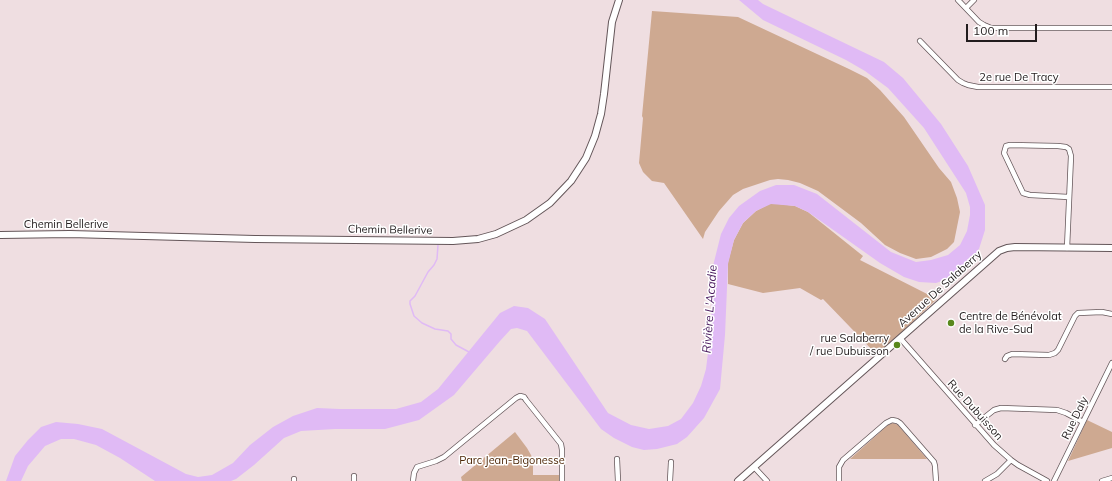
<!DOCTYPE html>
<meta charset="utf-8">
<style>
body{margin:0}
#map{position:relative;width:1112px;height:481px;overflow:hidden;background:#efdee1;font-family:Mulish,sans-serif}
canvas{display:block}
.scale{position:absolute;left:966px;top:24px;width:71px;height:18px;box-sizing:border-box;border:2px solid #221c1d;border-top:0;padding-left:5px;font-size:12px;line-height:14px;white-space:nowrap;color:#221c1d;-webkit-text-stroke:3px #fff;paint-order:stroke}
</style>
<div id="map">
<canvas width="1112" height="481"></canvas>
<div class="scale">100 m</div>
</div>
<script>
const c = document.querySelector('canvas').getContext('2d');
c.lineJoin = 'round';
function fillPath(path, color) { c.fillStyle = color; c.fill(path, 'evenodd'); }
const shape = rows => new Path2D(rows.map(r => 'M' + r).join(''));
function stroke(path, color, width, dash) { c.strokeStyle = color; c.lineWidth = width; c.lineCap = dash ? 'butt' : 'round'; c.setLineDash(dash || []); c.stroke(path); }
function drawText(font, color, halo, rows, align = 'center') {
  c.font = font + ' Mulish,sans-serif'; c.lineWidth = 3; c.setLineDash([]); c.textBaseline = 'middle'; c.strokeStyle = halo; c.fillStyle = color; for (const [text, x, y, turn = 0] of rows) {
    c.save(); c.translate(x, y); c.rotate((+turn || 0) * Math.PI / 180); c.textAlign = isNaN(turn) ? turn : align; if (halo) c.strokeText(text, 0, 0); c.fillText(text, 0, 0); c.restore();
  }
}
fillPath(shape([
 [652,11,738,17,849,69,867,78,880,90,904,117,939,168,951,182,957,198,960,212,954,242,947,249,931,257,916,259,900,253,885,245,861,223,818,191,800,183,788,180,778,179,770,180,743,189,733,195,719,211,705,232,703,239,664,183,652,181,643,172,639,163,643,118,642,116],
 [771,203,795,206,808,212,863,256,860,260,937,299,877,355,823,299,821,300,800,288,763,293,728,284,728,262,734,240,743,223,756,211],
 [1087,420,1112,432,1112,448,1068,461],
 [893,423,898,425,927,459,850,459,888,425],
 [515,432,527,448,531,455,533,460,533,475,559,475,559,481,462,481,461,477]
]), '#cea991');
fillPath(shape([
 [739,0,758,0,763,4,884,62,903,78,941,124,968,166,985,205,985,230,979,249,967,265,951,278,936,283,919,282,904,277,880,263,808,212,795,206,771,204,756,211,743,223,734,240,728,264,725,335,720,389,704,418,687,437,677,444,657,449,644,450,632,447,614,438,601,429,527,331,517,328,511,329,500,341,454,395,419,420,385,429,335,429,301,431,284,438,254,465,236,479,231,481,155,481,120,458,96,445,74,439,61,439,45,446,28,466,21,481,6,481,15,456,28,440,41,427,56,422,78,424,102,429,186,474,198,477,212,475,233,463,250,445,273,427,293,416,317,408,340,409,396,409,421,402,438,389,500,313,514,306,528,308,545,319,608,413,631,425,649,429,668,426,681,419,693,403,701,386,706,369,711,328,713,266,721,234,729,218,739,206,760,191,776,185,794,185,817,194,891,252,916,262,931,260,948,255,960,245,967,231,970,215,970,207,966,193,924,128,888,88,865,71,846,60,763,20]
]), '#e0baf5');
stroke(shape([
 [438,245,437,259,434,265,428,272,415,296,410,301,410,304,414,316,422,323,435,329,448,331,451,334,451,339,456,345,469,352]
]), '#e0baf5', 1.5);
const minor = shape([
 [958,0,979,22,984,25,991,28,1112,28],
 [966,8,974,0],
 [920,41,958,80,963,83,968,85,978,87,1112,87],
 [1067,248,1071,156,1069,149,1066,147,1058,146,1010,145,1006,146,1004,153,1023,193,1030,195,1069,197],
 [900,338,994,445,1011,460,1018,465,1047,481],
 [1005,359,1007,356,1012,354,1049,355,1055,353,1058,350,1075,316,1078,313,1102,312,1112,314],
 [975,425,994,410,1001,408,1057,410,1066,413,1083,422],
 [617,459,618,481],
 [754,467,767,481],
 [354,476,354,481],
 [294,479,294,481],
 [413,481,414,473,417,467,436,461,444,457,516,398,520,396,524,397,526,400,561,444,562,450,562,481],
 [670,481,671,462],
 [839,481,839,467,843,460,886,423,892,420,897,421,900,423,934,462,935,466,936,481],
 [985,481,997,474,1011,460],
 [1054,481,1112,363],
 [1102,481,1112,478]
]);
const tertiary = shape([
 [0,235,70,234,255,239,453,241,478,239,496,234,526,220,550,203,571,181,586,158,595,136,601,114,604,94,612,22,619,0],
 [738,481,999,251,1007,248,1015,247,1112,248]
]);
stroke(minor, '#645659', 6);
stroke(tertiary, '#645659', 8);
stroke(minor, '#fff', 4.5);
stroke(tertiary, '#fff', 6);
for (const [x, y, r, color] of [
 [951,323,4,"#59881c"],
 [897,345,4,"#59881c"]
]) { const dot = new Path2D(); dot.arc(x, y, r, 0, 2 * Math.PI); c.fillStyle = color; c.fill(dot); stroke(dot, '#fff', 1.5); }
drawText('11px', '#221c1d', '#fff', [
 ["2e rue De Tracy",1019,78],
 ["Chemin Bellerive",66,225],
 ["Chemin Bellerive",390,230,1],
 ["Avenue De Salaberry",940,289,-42],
 ["Rue Dubuisson",975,410,48],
 ["Rue Daly",1075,418,-64]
]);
drawText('11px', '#221c1d', '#fff', [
 ["Centre de Bénévolat",959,317],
 ["de la Rive-Sud",959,330],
 ["rue Salaberry",889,339,"right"],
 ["/ rue Dubuisson",889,352,"right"]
], 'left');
drawText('11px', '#4e2707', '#fff', [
 ["Parc Jean-Bigonesse",512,461]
]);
drawText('italic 12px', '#4a1b5f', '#fff', [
 ["Rivière L'Acadie",710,309,-86]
]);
</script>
